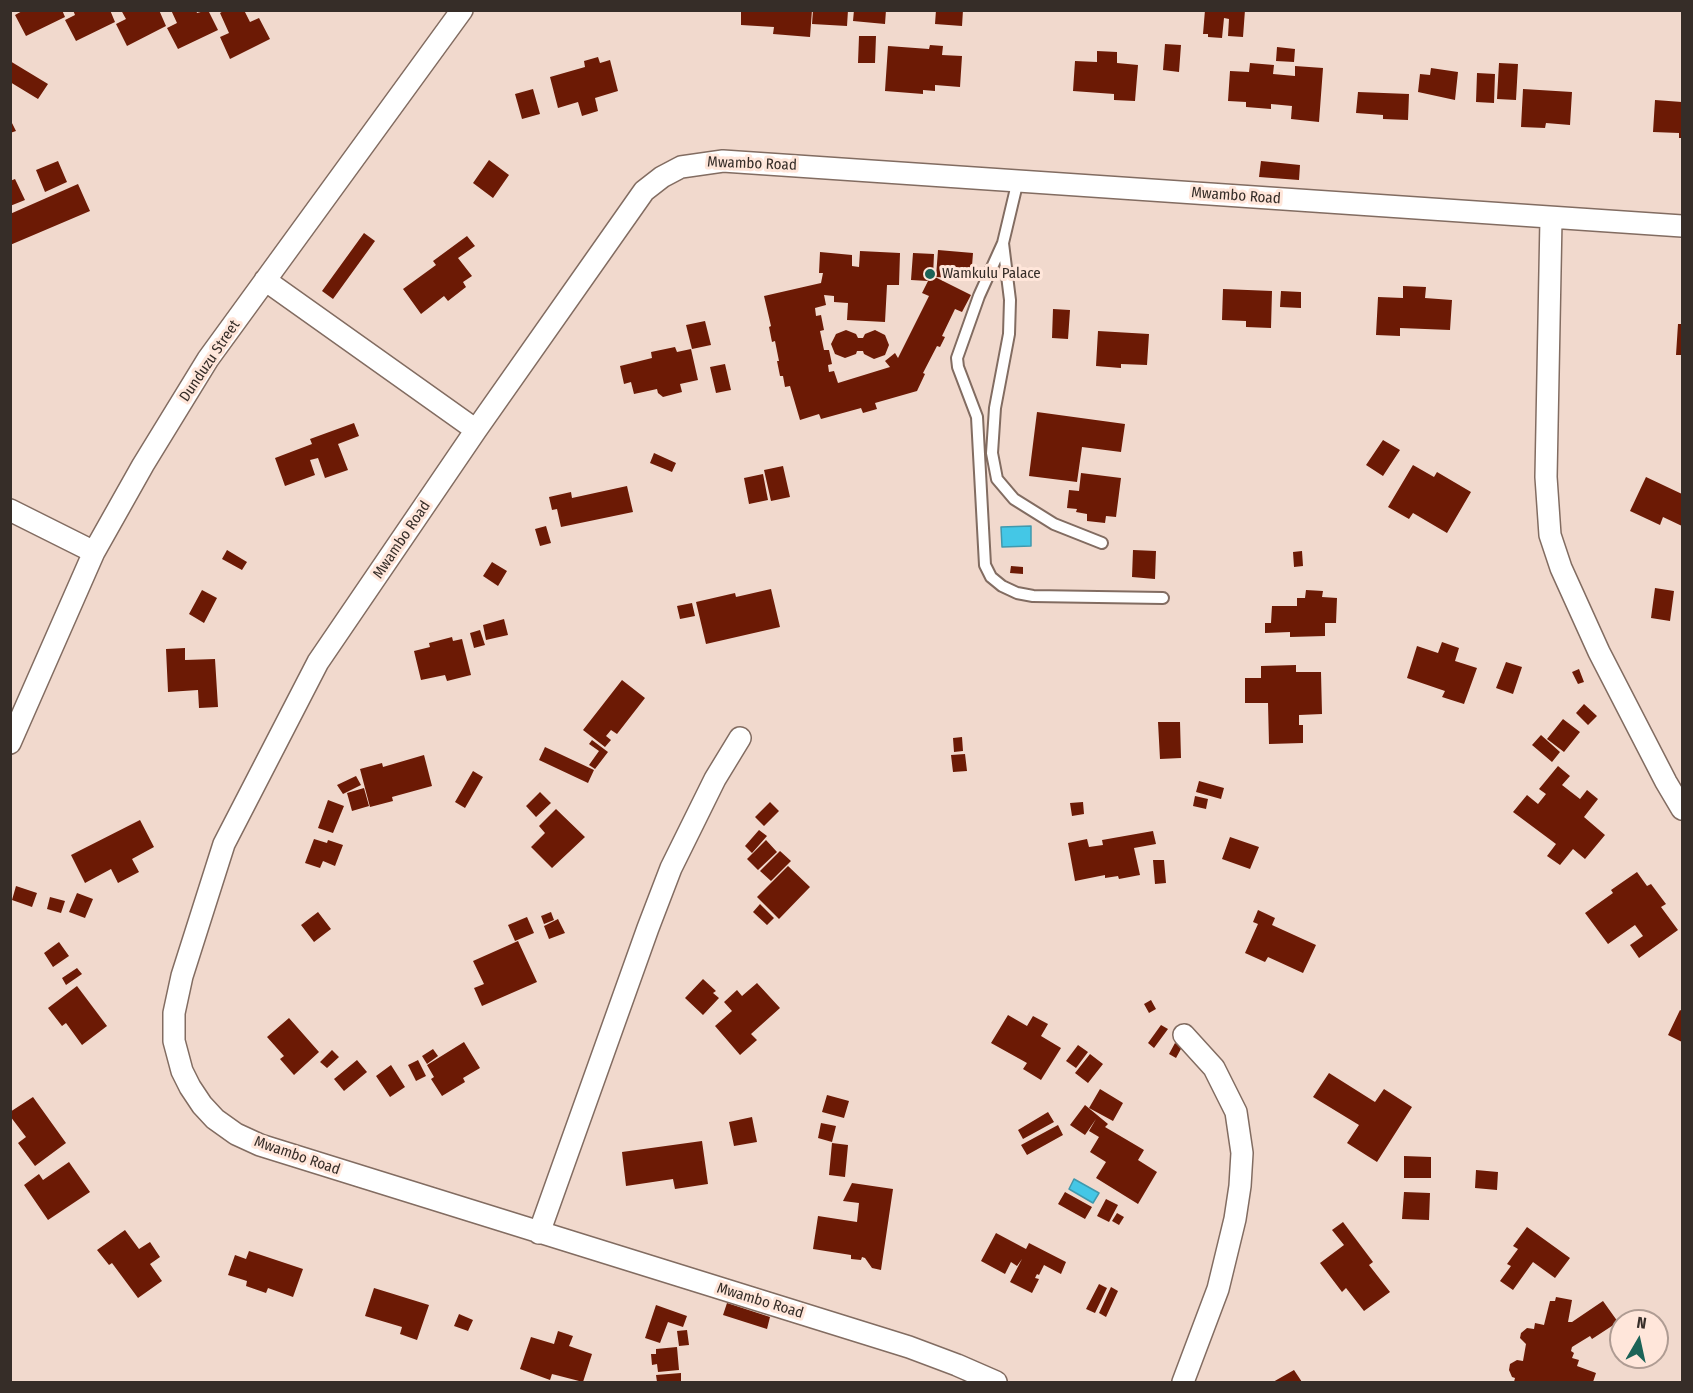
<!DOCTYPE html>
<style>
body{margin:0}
#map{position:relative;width:1693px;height:1393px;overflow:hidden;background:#f1d9cd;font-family:"Fira Sans Condensed",sans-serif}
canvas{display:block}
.frame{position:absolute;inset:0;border:12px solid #362d28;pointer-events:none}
.north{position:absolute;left:1609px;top:1309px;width:60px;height:60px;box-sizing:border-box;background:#ffe6da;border:2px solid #af9c93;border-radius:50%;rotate:9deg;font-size:16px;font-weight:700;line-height:24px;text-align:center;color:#362d28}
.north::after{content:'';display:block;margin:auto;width:21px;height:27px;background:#1c6357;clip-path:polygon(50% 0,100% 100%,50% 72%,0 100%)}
</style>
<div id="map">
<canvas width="1693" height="1393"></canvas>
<div class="frame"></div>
<div class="north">N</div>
</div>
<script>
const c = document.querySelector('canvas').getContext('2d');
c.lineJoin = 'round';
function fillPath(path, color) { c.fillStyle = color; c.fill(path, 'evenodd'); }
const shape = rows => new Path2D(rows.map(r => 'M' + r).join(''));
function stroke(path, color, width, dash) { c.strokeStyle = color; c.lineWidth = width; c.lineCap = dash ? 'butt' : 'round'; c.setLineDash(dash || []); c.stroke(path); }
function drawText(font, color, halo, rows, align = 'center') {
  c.font = font + ' "Fira Sans Condensed",sans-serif'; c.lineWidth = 6; c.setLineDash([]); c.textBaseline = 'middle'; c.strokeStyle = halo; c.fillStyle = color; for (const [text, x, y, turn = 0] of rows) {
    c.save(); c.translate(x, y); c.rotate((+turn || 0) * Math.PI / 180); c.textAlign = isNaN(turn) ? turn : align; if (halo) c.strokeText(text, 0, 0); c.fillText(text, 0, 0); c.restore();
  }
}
const water = shape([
 [1031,526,1031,546,1002,547,1001,527,1031,526],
 [1074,1179,1099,1193,1093,1203,1069,1189,1074,1179]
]);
fillPath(water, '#44c7e6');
stroke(water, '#4099ad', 1.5);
fillPath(shape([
 [24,10,62,10,65,17,26,36,15,15],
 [73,10,110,10,115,22,76,41,65,20,75,15],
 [121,10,159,10,166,26,127,46,116,24,126,19],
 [171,10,196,10,197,13,208,10,218,30,178,49,167,28,177,23],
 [225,10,244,10,250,22,259,18,270,39,230,59,220,37,229,33,220,13],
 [741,10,812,10,810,37,773,34,774,27,741,25],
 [813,10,848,10,847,26,812,24],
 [854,10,886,10,885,24,853,21],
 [936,10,963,10,962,26,935,24],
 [1205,10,1245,10,1243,37,1228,36,1229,19,1224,18,1222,38,1208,37,1208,34,1203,34],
 [859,36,876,36,875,63,858,63],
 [1165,44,1181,45,1179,72,1163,70],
 [930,45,943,46,942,55,962,56,960,87,935,85,935,91,923,90,923,94,885,91,888,46,929,49],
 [1277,47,1295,49,1294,62,1276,61],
 [1097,51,1117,52,1117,63,1138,65,1135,101,1114,100,1114,94,1073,91,1075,61,1097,62],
 [598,57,600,63,610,60,618,91,595,98,598,111,582,116,578,102,558,108,550,77,585,67,584,61],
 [10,61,48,84,38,99,10,82],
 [1250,63,1274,65,1273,74,1295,76,1295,66,1323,68,1319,122,1291,119,1292,106,1271,104,1271,109,1246,107,1246,102,1228,101,1230,71,1249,72],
 [1499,63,1518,64,1516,100,1497,99],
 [1431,68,1458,72,1455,100,1418,92,1420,74,1430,75],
 [1477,73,1495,74,1494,103,1476,102],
 [533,89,540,114,522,119,515,94],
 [1523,89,1572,92,1570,125,1546,123,1545,128,1521,127],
 [1358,92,1409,94,1408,120,1383,119,1383,115,1356,113],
 [1655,100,1682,102,1682,138,1679,138,1679,133,1653,132],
 [10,119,16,131,10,133],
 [489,160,509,175,493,198,473,183],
 [58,161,67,182,45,192,36,170],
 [1261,161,1300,165,1299,180,1259,177],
 [15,179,25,200,10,206,10,181],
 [78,184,90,211,10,245,10,214],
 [364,233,375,241,333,299,322,291],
 [467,236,475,246,458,258,472,276,463,282,466,287,448,301,444,296,421,314,403,289,436,265,433,261],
 [938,250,973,253,971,279,936,277],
 [860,251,900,253,899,285,887,285,885,322,847,320,848,303,834,302,834,296,824,295,826,305,815,308,816,316,821,315,824,330,820,331,824,350,829,350,832,364,828,365,829,372,834,371,838,383,890,367,885,361,895,353,898,358,929,296,922,293,928,281,911,280,913,253,934,254,933,276,971,295,962,312,955,309,942,336,945,337,940,347,937,346,923,373,925,374,917,391,875,403,877,409,863,413,861,408,821,419,819,414,800,420,790,386,785,387,783,376,780,376,777,361,779,361,775,341,772,342,769,327,771,326,764,296,821,283,823,273,819,273,820,252,852,255,852,266,859,267],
 [1403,286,1426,287,1425,298,1452,300,1450,330,1400,328,1400,336,1376,335,1378,297,1403,298],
 [1223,289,1272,291,1271,328,1246,327,1246,321,1222,320],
 [1281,291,1301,292,1301,308,1280,307],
 [1053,309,1070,310,1068,339,1052,338],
 [705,321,711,345,692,349,686,325],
 [1678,324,1682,324,1682,355,1676,355],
 [846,330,856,334,858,338,863,338,865,334,875,330,885,335,889,345,885,355,874,359,864,354,863,351,857,351,856,354,845,358,835,354,831,344,836,334],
 [1098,331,1149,334,1147,365,1121,364,1121,368,1096,366],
 [675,347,677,352,691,349,698,380,680,384,682,392,663,397,658,393,657,389,634,394,631,382,624,384,620,366,652,358,651,352],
 [725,364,731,390,716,393,710,367],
 [1037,412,1125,424,1121,452,1082,447,1077,482,1029,476],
 [354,423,359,436,338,444,348,470,325,478,318,458,310,460,315,475,285,486,275,458,312,444,310,439],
 [1383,440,1400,450,1383,476,1366,465],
 [654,453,676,463,672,472,650,463],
 [1413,465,1434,477,1437,472,1471,492,1447,533,1413,513,1409,519,1388,507],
 [783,466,790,497,771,501,764,470],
 [1081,473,1121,478,1116,517,1106,516,1105,523,1087,521,1087,514,1076,512,1077,509,1067,508,1069,490,1079,491],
 [763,474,768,500,749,504,744,478],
 [1646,477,1682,494,1682,526,1663,517,1660,525,1630,511],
 [627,486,633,512,561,527,557,509,552,510,549,497,571,492,572,498],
 [546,526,551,543,540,546,535,529],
 [227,550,247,562,242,570,222,559],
 [1133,550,1156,551,1155,579,1132,577],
 [1302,551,1303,566,1294,567,1293,552],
 [492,562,507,571,498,586,483,576],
 [1011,566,1023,567,1023,574,1010,573],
 [1655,588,1674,591,1670,621,1651,618],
 [771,589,780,627,706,644,696,602,735,593,736,597],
 [202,590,217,598,204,623,189,614],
 [1306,590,1323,591,1322,597,1337,598,1336,623,1325,623,1325,636,1290,637,1290,632,1265,633,1265,623,1271,623,1272,606,1297,606,1297,598,1305,598],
 [692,603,695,616,680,619,677,606],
 [504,619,508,635,486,640,483,625],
 [480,630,485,645,474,648,470,633],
 [452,637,453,641,462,639,471,675,447,681,445,675,421,680,414,651,430,647,429,643],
 [1442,642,1459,648,1455,661,1477,668,1464,704,1442,697,1445,691,1407,678,1417,646,1438,653],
 [185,648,185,660,215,659,218,707,199,708,198,690,168,692,166,649],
 [1506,662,1522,667,1513,694,1496,688],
 [1296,665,1296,672,1321,672,1322,714,1299,715,1299,725,1303,725,1303,743,1269,744,1268,703,1245,703,1245,678,1261,678,1261,666],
 [1579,669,1584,682,1578,684,1572,672],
 [622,680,645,698,617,734,611,730,606,736,611,740,605,747,583,730],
 [1584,704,1597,716,1588,725,1576,713],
 [1563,719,1580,732,1564,752,1547,739],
 [1158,722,1180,722,1181,758,1160,759],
 [1541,735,1560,752,1552,762,1532,745],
 [962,737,963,751,954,752,953,738],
 [592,740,608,752,595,769,589,765,599,751,589,744],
 [545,747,594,770,588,783,539,760],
 [965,754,967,771,953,772,951,755],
 [424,755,432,786,392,797,393,801,370,807,360,769,382,763,383,767],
 [1558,766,1570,776,1562,785,1580,799,1587,790,1598,799,1584,817,1605,835,1585,859,1573,849,1560,865,1547,856,1556,844,1513,812,1527,795,1538,804,1546,794,1539,789],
 [473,771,483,777,465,808,455,802],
 [356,776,361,785,343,794,337,785],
 [1199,781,1224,788,1221,799,1196,792],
 [364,788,369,806,352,811,347,793],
 [540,792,551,803,536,817,526,806],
 [1195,796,1208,799,1206,809,1193,806],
 [328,800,344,806,333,833,318,828],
 [770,802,779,811,764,826,755,817],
 [1083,802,1084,814,1072,816,1070,803],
 [556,809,585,837,552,868,531,847,545,833,539,826],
 [140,820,154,847,132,859,139,872,118,883,111,869,85,883,71,855],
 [759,830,767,836,752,853,745,846],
 [1153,831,1156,844,1134,848,1140,875,1119,879,1118,876,1105,878,1105,875,1075,881,1068,843,1087,839,1089,847,1103,845,1102,840],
 [1230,837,1259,847,1250,869,1222,859],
 [314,839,327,843,328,840,343,845,335,866,323,861,320,868,305,863],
 [766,840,777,852,758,870,747,859],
 [780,851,791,861,771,881,760,871],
 [1153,860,1164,860,1166,883,1155,884],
 [788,866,810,887,779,919,757,897],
 [1637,872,1647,886,1651,884,1666,904,1661,907,1678,930,1639,958,1630,945,1643,936,1635,925,1608,944,1585,913,1613,893,1611,890],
 [16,886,37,893,32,907,12,900],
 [77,893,93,899,85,918,69,912],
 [50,897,65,901,61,913,47,909],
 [760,904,774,918,767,925,753,912],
 [1258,910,1275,918,1272,925,1316,945,1303,973,1268,957,1265,962,1245,953,1258,924,1253,922],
 [318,912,331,929,314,942,301,925],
 [551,912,554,920,544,924,541,916],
 [527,917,534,933,515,941,508,925],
 [558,919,565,933,549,939,544,926],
 [518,941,537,982,482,1006,474,988,484,984,473,961],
 [59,942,69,956,53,967,44,953],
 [77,968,82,974,66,985,62,978],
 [703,979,716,991,713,993,719,998,703,1015,685,998],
 [757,983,780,1008,751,1034,757,1040,740,1055,715,1026,732,1011,724,1002,737,990,742,996],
 [77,986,107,1026,82,1045,66,1023,62,1026,48,1008],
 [1151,1000,1156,1009,1149,1013,1144,1004],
 [1680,1010,1682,1011,1682,1042,1668,1035],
 [1008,1015,1027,1026,1033,1016,1048,1024,1041,1036,1061,1048,1041,1080,1023,1069,1027,1063,991,1043],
 [289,1018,319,1052,294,1075,280,1059,284,1056,267,1037],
 [1161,1025,1168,1029,1154,1048,1148,1043],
 [464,1042,480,1068,463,1078,465,1082,442,1096,431,1079,434,1077,427,1065],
 [1175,1043,1182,1047,1176,1058,1169,1054],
 [1078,1045,1088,1052,1076,1068,1066,1061],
 [433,1049,438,1056,427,1064,422,1056],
 [332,1050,339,1057,327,1068,320,1062],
 [1090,1054,1103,1064,1088,1083,1075,1073],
 [357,1060,367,1072,344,1091,334,1079],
 [418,1060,426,1076,416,1081,408,1065],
 [391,1065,405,1087,390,1097,376,1076],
 [1329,1073,1375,1102,1384,1089,1412,1107,1377,1162,1347,1143,1359,1125,1313,1097],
 [1100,1089,1123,1103,1113,1121,1089,1108],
 [827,1095,849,1101,844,1118,822,1112],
 [33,1097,66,1143,35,1166,18,1143,26,1137,10,1116,10,1112],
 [1085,1105,1108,1124,1105,1127,1144,1150,1138,1160,1157,1172,1138,1204,1096,1178,1106,1162,1090,1152,1099,1137,1089,1131,1096,1119,1085,1135,1070,1125],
 [1048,1112,1054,1122,1023,1139,1018,1130],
 [752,1117,757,1142,734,1146,729,1122],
 [821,1123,836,1126,832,1142,818,1138],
 [1058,1125,1063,1135,1027,1155,1021,1145],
 [702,1141,708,1184,675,1189,673,1179,626,1186,622,1152],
 [832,1143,848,1145,845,1177,829,1175],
 [1404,1156,1431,1157,1431,1178,1404,1178],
 [69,1162,90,1192,48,1220,24,1185,39,1174,43,1180],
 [1476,1170,1498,1172,1497,1190,1475,1188],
 [852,1183,893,1189,881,1270,872,1268,865,1258,862,1257,861,1260,851,1259,851,1255,813,1249,818,1216,857,1222,859,1203,843,1201],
 [1065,1192,1092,1207,1085,1219,1058,1204],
 [1404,1192,1430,1193,1429,1220,1402,1219],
 [1106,1199,1118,1205,1109,1222,1097,1216],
 [1117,1213,1124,1217,1119,1225,1112,1221],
 [1343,1222,1373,1262,1369,1265,1390,1292,1364,1311,1346,1288,1342,1292,1320,1263,1344,1245,1332,1230],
 [1527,1227,1570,1258,1555,1278,1533,1262,1513,1290,1500,1281,1511,1266,1507,1264,1518,1249,1513,1246],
 [125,1230,139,1249,150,1242,160,1257,150,1264,162,1281,138,1298,112,1263,109,1265,97,1250],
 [996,1233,1026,1249,1029,1243,1066,1262,1061,1274,1044,1265,1039,1275,1037,1274,1035,1278,1039,1279,1032,1293,1010,1282,1022,1259,1017,1266,1011,1262,1005,1274,981,1261],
 [249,1251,303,1269,293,1297,268,1288,266,1293,246,1286,247,1281,228,1275,235,1255,246,1259],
 [1099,1284,1107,1288,1095,1313,1086,1309],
 [1111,1287,1118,1291,1106,1317,1099,1313],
 [374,1288,429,1305,417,1340,400,1334,402,1327,365,1316],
 [1556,1297,1572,1300,1568,1322,1572,1322,1603,1301,1618,1322,1592,1339,1590,1336,1572,1347,1571,1351,1574,1353,1572,1358,1579,1360,1577,1366,1596,1373,1593,1382,1514,1382,1515,1378,1512,1377,1509,1370,1510,1364,1517,1360,1523,1361,1526,1344,1520,1338,1521,1333,1527,1328,1534,1329,1535,1323,1544,1325,1550,1301,1555,1301],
 [727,1303,770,1317,767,1329,723,1315],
 [656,1305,687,1316,683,1327,668,1322,660,1343,645,1338],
 [459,1314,473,1320,468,1331,454,1326],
 [687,1330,689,1345,679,1346,677,1331],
 [558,1331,573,1336,569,1346,592,1354,583,1382,552,1374,550,1380,520,1369,531,1337,554,1344],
 [677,1347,679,1370,658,1372,657,1364,652,1365,651,1354,656,1354,656,1349],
 [1294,1370,1302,1382,1273,1382],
 [681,1373,681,1382,657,1382,656,1375]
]), '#6c1a05');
const lane = shape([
 [1018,180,1003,243,979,296,957,358,958,367,977,417,985,565,991,577,1002,586,1017,593,1033,596,1163,598],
 [1003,243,1010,300,1009,334,995,408,992,453,997,479,1014,499,1054,524,1102,543]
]);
const street = shape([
 [1551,219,1546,477,1550,535,1561,568,1599,652,1666,782,1682,809],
 [265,280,476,430],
 [10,510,94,552],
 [10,743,94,552,143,465,208,359,462,10],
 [539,1233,648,928,671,868,715,779,740,738],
 [996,1382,957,1365,909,1347,260,1145,236,1134,215,1119,202,1105,190,1087,182,1071,174,1041,174,1013,182,976,224,844,318,662,476,430,644,191,662,177,681,167,723,161,1682,226],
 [1183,1382,1218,1289,1235,1219,1240,1186,1242,1153,1236,1112,1214,1068,1184,1035]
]);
stroke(lane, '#826c61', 14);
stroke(street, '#826c61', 24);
stroke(lane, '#fff', 10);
stroke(street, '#fff', 21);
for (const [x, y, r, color] of [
 [930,274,6,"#1c6357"]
]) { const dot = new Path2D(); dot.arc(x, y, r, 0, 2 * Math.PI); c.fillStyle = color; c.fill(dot); stroke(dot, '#ffe6da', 2); }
drawText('15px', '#362d28', '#ffe6da', [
 ["Mwambo Road",752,164,2],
 ["Mwambo Road",1236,196,4],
 ["Dunduzu Street",210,361,-56],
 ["Mwambo Road",402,540,-56],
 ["Mwambo Road",297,1156,19],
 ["Mwambo Road",760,1301,17]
]);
drawText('15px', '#362d28', '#ffe6da', [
 ["Wamkulu Palace",942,274]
], 'left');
</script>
